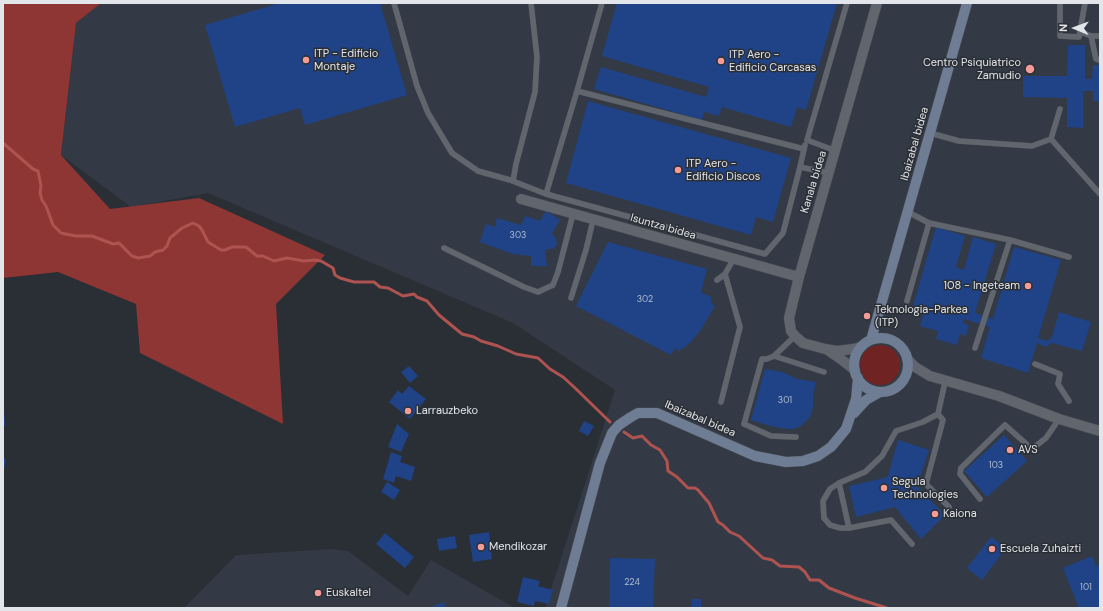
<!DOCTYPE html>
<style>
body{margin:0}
#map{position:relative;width:1103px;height:611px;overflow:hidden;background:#2a2e35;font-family:"DM Sans",sans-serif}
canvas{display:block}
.frame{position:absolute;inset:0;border:4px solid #e2e5e9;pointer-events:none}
.north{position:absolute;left:1055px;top:8px;width:40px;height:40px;-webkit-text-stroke:3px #2a2e35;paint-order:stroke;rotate:271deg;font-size:11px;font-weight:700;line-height:16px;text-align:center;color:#e2e5e9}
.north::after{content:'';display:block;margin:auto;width:14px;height:18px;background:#e2e5e9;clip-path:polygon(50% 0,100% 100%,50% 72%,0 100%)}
</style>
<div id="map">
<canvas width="1103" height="611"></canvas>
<div class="frame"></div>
<div class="north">N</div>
</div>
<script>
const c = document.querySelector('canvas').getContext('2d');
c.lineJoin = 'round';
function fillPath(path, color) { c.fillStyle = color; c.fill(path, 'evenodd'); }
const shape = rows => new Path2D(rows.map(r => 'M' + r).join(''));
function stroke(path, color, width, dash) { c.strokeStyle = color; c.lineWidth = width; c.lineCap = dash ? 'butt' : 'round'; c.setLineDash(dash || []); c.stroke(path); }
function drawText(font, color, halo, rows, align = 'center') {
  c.font = font + ' "DM Sans",sans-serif'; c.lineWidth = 3; c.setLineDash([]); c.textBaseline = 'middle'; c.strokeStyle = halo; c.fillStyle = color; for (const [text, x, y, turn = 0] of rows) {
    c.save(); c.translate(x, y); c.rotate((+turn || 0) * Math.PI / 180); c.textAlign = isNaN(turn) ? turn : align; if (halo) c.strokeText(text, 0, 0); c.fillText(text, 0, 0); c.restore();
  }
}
fillPath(shape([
 [101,3,1100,3,1100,608,545,608,615,390,513,323,208,193,131,207,61,155,76,23],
 [332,549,348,551,408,596,431,560,515,608,184,608,236,555]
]), '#333a45');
fillPath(shape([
 '860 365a20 20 0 1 1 40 0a20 20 0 1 1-40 0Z'
]), '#702323');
fillPath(shape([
 [3,3,101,3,76,23,61,155,110,209,199,198,325,255,276,304,283,424,140,353,136,304,58,272,3,278]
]), '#8d3634');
stroke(shape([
 [3,143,33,169,38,171,41,186,40,193,42,200,46,206,53,225,61,233,76,236,92,236,113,244,119,243,132,256,138,258,150,256,155,252,163,250,167,246,170,238,182,228,193,223,199,226,202,230,208,242,221,250,225,250,232,247,246,247,257,256,263,256,274,261,287,258,304,261,315,260,321,261,333,268,335,275,340,278,354,282,374,282,380,287,388,288,403,296,414,294,417,297,427,301,439,315,462,334,474,337,481,341,498,346,516,354,538,358,550,369,563,377,574,387,610,422],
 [624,432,633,438,642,436,651,445,660,450,667,461,668,471,677,477,688,488,695,488,698,490,709,503,718,522,723,525,730,532,739,536,763,558,772,560,780,566,799,567,805,572,810,580,819,580,829,588,855,598,887,608]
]), '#ae5350', 3);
fillPath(shape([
 [280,3,380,3,407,95,305,125,300,108,235,127,205,25],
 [617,3,837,3,806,110,797,107,791,127,722,107,719,116,704,112,702,120,594,89,601,67,706,97,709,87,602,56],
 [1068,45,1085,45,1085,79,1092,79,1093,65,1100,65,1100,101,1093,101,1093,91,1083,91,1083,128,1067,127,1067,98,1023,97,1023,76,1067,76],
 [588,101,791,158,773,222,756,217,751,235,566,183],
 [546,211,560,220,552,233,556,239,557,244,554,248,545,250,547,266,531,266,531,256,512,254,480,242,486,224,495,227,497,218,521,225,525,216,540,221],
 [936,227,965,236,956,267,964,270,973,237,996,244,975,313,993,319,1014,247,1061,260,1038,338,1047,341,1052,337,1059,312,1091,322,1082,351,1052,343,1046,347,1037,343,1028,373,981,358,990,327,964,319,963,323,969,325,966,336,960,334,957,345,936,339,938,331,920,326,924,312,928,313,929,311,913,306],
 [608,242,707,269,701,292,711,297,711,303,715,306,700,331,689,344,679,351,675,348,671,355,576,306],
 [409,366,418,376,410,383,401,372],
 [765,369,782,372,797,379,816,382,813,396,813,407,810,417,802,425,794,429,785,429,770,426,751,420],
 [409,386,426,399,410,419,389,402,398,390,402,394],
 [3,408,4,408,5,426,3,426],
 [584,421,594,426,588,436,579,431],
 [397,424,409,434,401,452,388,447],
 [1004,435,1027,461,987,497,964,471],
 [898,440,929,450,917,486,945,515,921,539,895,507,856,517,849,486,884,478,888,476],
 [391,452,402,456,400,462,415,467,411,481,396,476,394,483,383,479],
 [3,458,6,459,4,470,3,470],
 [387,482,400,490,394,500,381,492],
 [489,532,492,559,473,562,469,535],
 [385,533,414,557,405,568,376,544],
 [455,536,457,548,439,551,437,539],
 [991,537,1006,548,982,580,967,568],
 [1092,556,1096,566,1100,565,1100,608,1079,608,1063,568],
 [610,558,655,559,653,608,609,608],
 [523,577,540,581,538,586,553,590,549,604,535,601,534,606,517,602],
 [692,599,701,599,701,608,691,608],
 [444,602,446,608,429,608]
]), '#1f4386');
const lane = shape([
 [394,3,417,86,428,113,452,153,478,171,510,180,546,194],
 [602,3,577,91,546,194,765,254,783,233,800,167,829,173],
 [1060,3,1060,36,1079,37,1085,3],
 [1081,32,1091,36,1100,36],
 [1091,36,1096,59,1100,60],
 [577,91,804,149],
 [930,133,959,141,1032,146,1051,139,1060,109],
 [1051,139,1100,194],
 [836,151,807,140,847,3],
 [800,167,805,145],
 [513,181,516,164,535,92,537,57,531,3],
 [908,212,929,223],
 [444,248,524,287,538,292,553,285,558,272,573,214],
 [717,280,725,274],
 [571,298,586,250,593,220],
 [907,301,929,223,1010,240,1069,257],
 [795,336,774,356,824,372],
 [975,348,1010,240],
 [774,356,767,359,762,359,744,424,771,436,796,437],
 [1035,364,1060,374,1058,384,1069,401],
 [945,382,938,414,943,420,926,484,949,507],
 [721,402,740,327,725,274,733,260],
 [839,483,849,528],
 [980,499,960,474,961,468,1005,425,1032,449,1046,438,1059,419],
 [912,544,891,520,849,528,840,528,830,525,824,518,823,501,830,489,839,483,865,472,882,456,896,431,923,422,938,414]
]);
const street = shape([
 [521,199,799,277],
 [861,347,853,349,837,351,825,349,803,343,795,336,791,331,789,318,799,277,877,3],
 [829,351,842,360,855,370],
 [907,359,915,367,930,376,999,396,1059,419,1100,431]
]);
const secondary = shape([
 '854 365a27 27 0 1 1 54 0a27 27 0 1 1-54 0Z',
 [871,340,967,3],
 [854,413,866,400,880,392],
 [561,608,600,463,612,433,619,425,631,417,638,413,657,413,755,456,786,462,803,461,818,456,831,447,846,429,856,399,858,378]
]);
stroke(lane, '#494c51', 6);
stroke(street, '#494c51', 11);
stroke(secondary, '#494c51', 11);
stroke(lane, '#61656d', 5.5);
stroke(street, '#61656d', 10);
stroke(secondary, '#6e7c94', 10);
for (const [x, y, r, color] of [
 [306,60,4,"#f59c96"],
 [721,61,4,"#f59c96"],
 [1030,69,5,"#f59c96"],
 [678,170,4,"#f59c96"],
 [1028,286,4,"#f59c96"],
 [867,316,4,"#f59c96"],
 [408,411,4,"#f59c96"],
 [1010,450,4,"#f59c96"],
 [884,488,4,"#f59c96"],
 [935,514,4,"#f59c96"],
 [481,547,4,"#f59c96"],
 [992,549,4,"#f59c96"],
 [318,593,4,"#f59c96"]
]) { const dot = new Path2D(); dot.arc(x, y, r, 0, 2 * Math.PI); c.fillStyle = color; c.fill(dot); stroke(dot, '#2a2e35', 1.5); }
drawText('9px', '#b1bcd0', null, [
 ["303",518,236],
 ["302",645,300],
 ["301",785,401],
 ["103",996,466],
 ["224",632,583],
 ["101",1086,588]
]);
drawText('11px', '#e2e5e9', '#2a2e35', [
 ["ITP - Edificio",314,54],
 ["Montaje",314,67],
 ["ITP Aero -",729,55],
 ["Edificio Carcasas",729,68],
 ["Centro Psiquiatrico",1021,63,"right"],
 ["Zamudio",1021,76,"right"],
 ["ITP Aero -",686,164],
 ["Edificio Discos",686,177],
 ["108 - Ingeteam",1020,286,"right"],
 ["Teknologia-Parkea",875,310],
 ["(ITP)",875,323],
 ["Larrauzbeko",416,411],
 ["AVS",1018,450],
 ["Segula",892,482],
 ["Technologies",892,495],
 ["Kaiona",943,514],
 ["Mendikozar",489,547],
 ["Escuela Zuhaizti",1000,549],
 ["Euskaltel",326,593]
], 'left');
drawText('11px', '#e2e5e9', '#2a2e35', [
 ["Ibaizabal bidea",915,144,-74],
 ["Kanala bidea",814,182,-73],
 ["Isuntza bidea",663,227,16],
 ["Ibaizabal bidea",700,419,23]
]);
</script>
